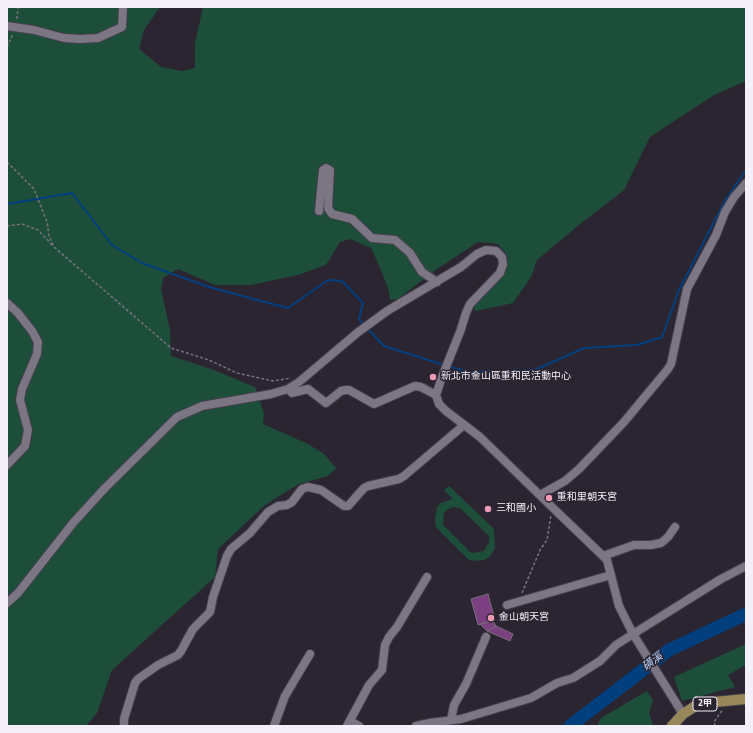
<!DOCTYPE html>
<meta charset="utf-8">
<style>
body{margin:0}
#map{position:relative;width:753px;height:733px;overflow:hidden;background:#2b2532;font-family:"Titillium Web",sans-serif}
canvas{display:block}
.frame{position:absolute;inset:0;border:8px solid #f3f0f9;pointer-events:none}
</style>
<div id="map">
<canvas width="753" height="733"></canvas>
<div class="frame"></div>
</div>
<script>
const c = document.querySelector('canvas').getContext('2d');
c.lineJoin = 'round';
function fillPath(path, color) { c.fillStyle = color; c.fill(path, 'evenodd'); }
const shape = rows => new Path2D(rows.map(r => 'M' + r).join(''));
function stroke(path, color, width, dash) { c.strokeStyle = color; c.lineWidth = width; c.lineCap = dash ? 'butt' : 'round'; c.setLineDash(dash || []); c.stroke(path); }
function drawText(font, color, halo, rows, align = 'center') {
  c.font = font + ' "Titillium Web","Noto Sans TC",sans-serif'; c.lineWidth = 3; c.setLineDash([]); c.textBaseline = 'middle'; c.strokeStyle = halo; c.fillStyle = color; for (const [text, x, y, turn = 0] of rows) {
    c.save(); c.translate(x, y); c.rotate((+turn || 0) * Math.PI / 180); c.textAlign = isNaN(turn) ? turn : align; if (halo) c.strokeText(text, 0, 0); c.fillText(text, 0, 0); c.restore();
  }
}
fillPath(shape([
 [7,7,160,7,144,30,139,49,161,67,182,71,195,68,195,43,203,7,746,7,746,81,714,95,650,137,624,190,579,225,537,260,531,277,513,303,476,311,473,307,508,265,507,255,498,244,478,242,437,269,398,299,390,300,389,291,381,270,371,248,350,239,340,242,326,265,298,275,251,285,215,285,178,269,163,278,161,289,170,330,171,356,214,370,255,387,264,413,263,424,308,444,324,454,336,468,328,476,299,484,265,505,218,549,215,577,112,670,97,713,86,726,7,726],
 [449,486,494,529,495,549,489,557,484,560,476,561,469,560,436,527,435,518,437,507,441,503,453,499,444,490],
 [453,507,460,508,489,536,489,542,484,551,474,553,470,552,443,525,444,513,448,509],
 [746,644,746,665,728,675,735,687,682,701,674,677],
 [647,691,653,700,649,713,653,726,597,726,601,718]
]), '#1d4e3a');
stroke(shape([
 [7,204,72,193,112,245,142,263,212,288,288,308,328,280,342,281,363,303,359,319,364,325],
 [367,328,384,346,444,365],
 [448,366,468,372,535,370,584,348,637,345,662,337,679,290,726,199,746,170]
]), '#013f7f', 2);
stroke(shape([
 [570,726,669,650,746,614]
]), '#013f7f', 13);
const building = shape([
 [488,594,495,620,478,625,471,599,488,594],
 [493,621,496,626,487,631,480,624,493,621],
 [496,626,513,634,510,641,487,631,496,626]
]);
fillPath(building, '#7c3f81');
stroke(building, '#786c78', 1);
const minor = shape([
 [7,26,34,30,64,38,80,39,98,38,122,27,123,7],
 [319,211,323,170,326,168,330,170,328,208,332,214,352,219,372,238,395,240,410,253,422,272,437,282],
 [7,303,18,313,32,331,38,342,37,354,22,389,20,400,28,430,25,446,7,465],
 [288,389,292,393,308,389,326,403,341,391,346,390,349,390,374,404,415,386,421,387,436,395],
 [540,495,565,481,579,469,624,422,668,369,671,364,687,289,716,235,725,212,734,197,746,183],
 [603,556,634,545,651,545,661,543,668,537,675,527],
 [7,603,18,593,73,523,105,488,177,417,202,406,271,394,288,389,299,382,357,333,387,311,461,267,477,254,486,250,496,251,502,257,503,264,500,273,470,304,466,313,460,332,442,377,436,395,439,404,446,411,480,437,553,508,603,556,607,560,619,606,633,634,683,714],
 [507,605,611,575],
 [451,720,454,705,466,684,486,637],
 [350,721,359,726],
 [124,726,124,719,135,683,138,679,158,665,178,655,181,651,193,629,210,612,213,597,227,556,231,549,250,533,268,512,278,506,287,505,292,502,302,489,308,487,321,490,344,506,348,506,364,488,368,486,399,479,404,476,464,425],
 [274,726,285,696,310,654],
 [347,726,369,685,382,670,385,645,389,637,397,627,427,577],
 [416,726,430,723,461,719,531,698,557,683,573,678,600,661,616,645,633,634,721,579,746,566]
]);
const major = shape([
 [672,726,683,714,697,705,714,702,746,699]
]);
stroke(minor, '#44404b', 10);
stroke(major, '#44404b', 12);
stroke(shape([
 [17,19,18,7],
 [7,47,13,34],
 [7,162,34,189,47,222,49,236,54,247,171,348,209,360,237,373,273,381,291,378],
 [7,226,22,224,38,230,53,246],
 [522,593,540,550,547,540,551,515],
 [715,726,714,722,723,709]
]), '#77727e', 1.5, [3, 2]);
stroke(minor, '#7b7584', 8);
stroke(major, '#988758', 10);
for (const [x, y, r, color] of [
 [433,377,4,"#f09ab4"],
 [549,498,4,"#f09ab4"],
 [488,509,4,"#f09ab4"],
 [491,618,4,"#f09ab4"]
]) { const dot = new Path2D(); dot.arc(x, y, r, 0, 2 * Math.PI); c.fillStyle = color; c.fill(dot); stroke(dot, '#2b2532', 1.5); }
for (const [x, y, w] of [
 [705,704,24]
]) { const box = new Path2D(); box.roundRect(x - w / 2, y - 7, w, 14, 3); c.fillStyle = '#2b2532'; c.fill(box); stroke(box, '#f3f0f9', 1); }
drawText('bold 9px', '#f3f0f9', null, [
 ["2甲",705,704]
]);
drawText('10px', '#f3f0f9', '#2b2532', [
 ["新北市金山區重和民活動中心",441,377],
 ["重和里朝天宮",557,498],
 ["三和國小",496,509],
 ["金山朝天宮",499,618]
], 'left');
drawText('italic 11px', '#b8d5fb', '#2b2532', [
 ["磺溪",653,662,-37]
]);
</script>
